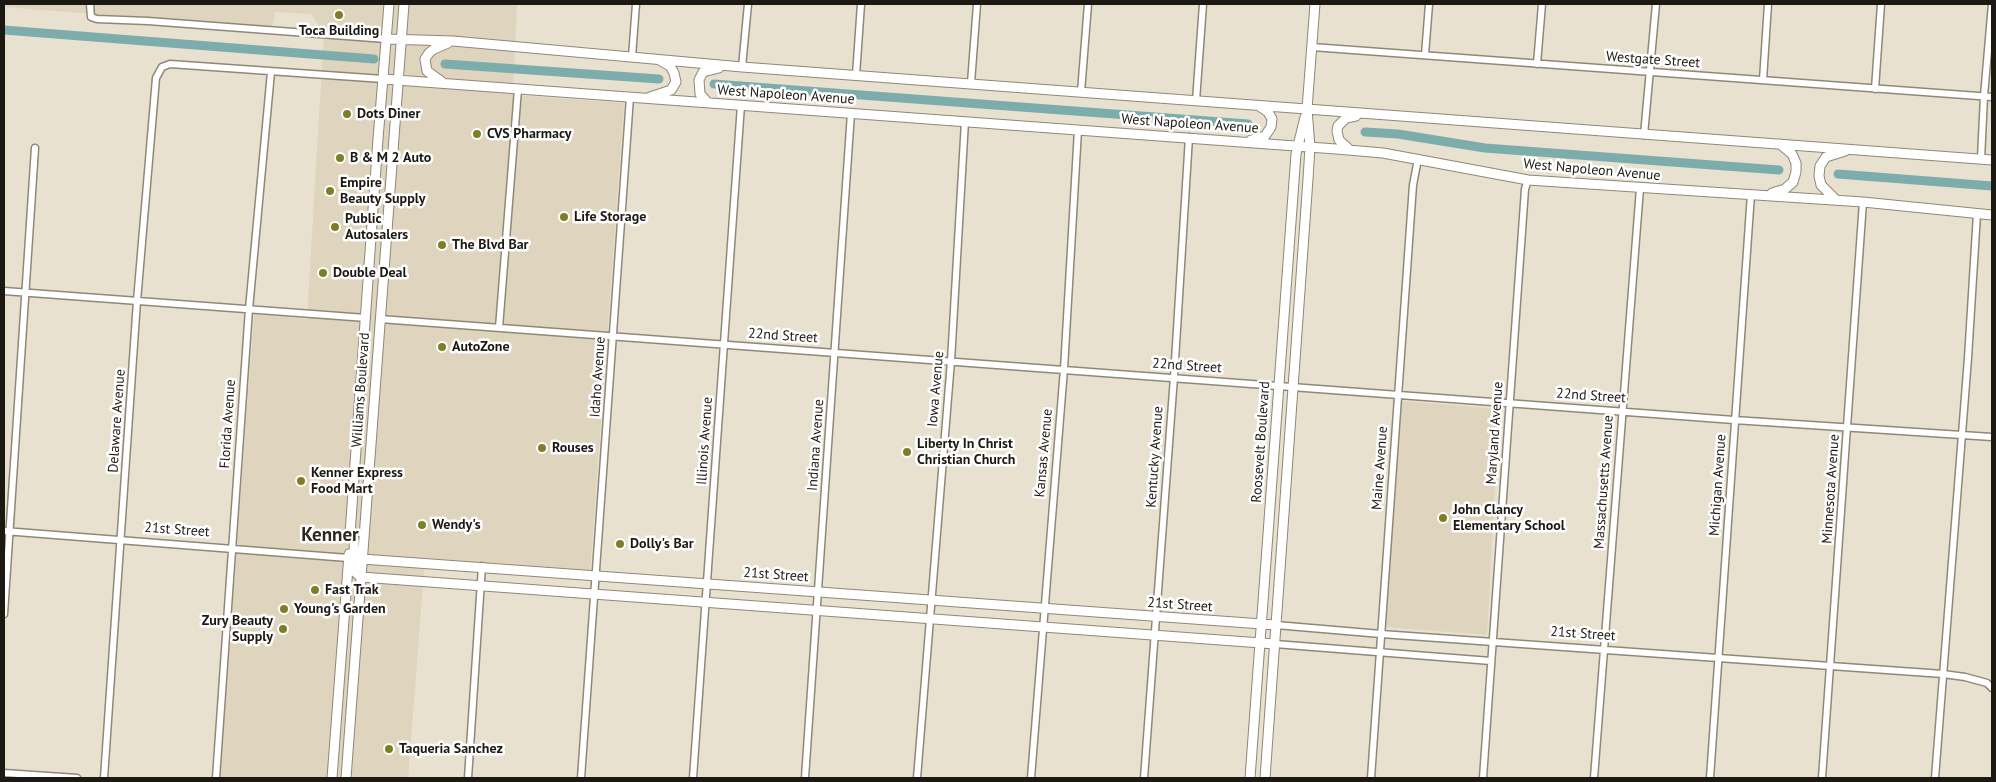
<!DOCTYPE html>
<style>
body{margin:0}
#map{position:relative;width:1996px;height:782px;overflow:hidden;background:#e8e1cf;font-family:"PT Sans",sans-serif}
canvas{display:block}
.frame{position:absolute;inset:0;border:5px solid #1c1913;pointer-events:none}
</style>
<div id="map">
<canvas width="1996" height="782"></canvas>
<div class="frame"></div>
</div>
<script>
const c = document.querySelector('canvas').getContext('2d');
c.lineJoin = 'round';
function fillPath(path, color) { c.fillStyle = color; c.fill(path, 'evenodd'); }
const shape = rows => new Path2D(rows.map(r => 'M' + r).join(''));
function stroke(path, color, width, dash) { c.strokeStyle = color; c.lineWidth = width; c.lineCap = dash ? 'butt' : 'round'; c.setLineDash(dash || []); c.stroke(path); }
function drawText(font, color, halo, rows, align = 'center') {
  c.font = font + ' "PT Sans",sans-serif'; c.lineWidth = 5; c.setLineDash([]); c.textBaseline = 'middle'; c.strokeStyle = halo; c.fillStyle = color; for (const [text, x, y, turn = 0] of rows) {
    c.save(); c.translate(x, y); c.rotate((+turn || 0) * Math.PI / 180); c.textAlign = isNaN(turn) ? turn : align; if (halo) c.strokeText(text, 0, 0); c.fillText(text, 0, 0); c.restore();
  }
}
fillPath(shape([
 [4,4,517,4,513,95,624,103,590,572,425,558,408,778,220,778,254,314,307,319,324,33,311,14,275,12,272,28,4,7],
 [1402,401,1499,409,1487,635,1385,627]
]), '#dfd4bd');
stroke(shape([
 [4,30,374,59],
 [445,64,659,79],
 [714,84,1248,124],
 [1365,132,1398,134,1485,148,1779,170],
 [1838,174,1992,186]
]), '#7cadac', 9);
const street = shape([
 [90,4,91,17,97,19,148,21,386,39],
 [1312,47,1992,97],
 [1425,55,1429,4],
 [632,57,636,4],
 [1537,64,1542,4],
 [742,67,748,4],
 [856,75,861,4],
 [1763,80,1768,4],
 [971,83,977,4],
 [1875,89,1881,4],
 [1081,92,1088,4],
 [1196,101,1203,4],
 [1644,135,1656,4],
 [1981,159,1984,96,1992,4],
 [4,291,366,318],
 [380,319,1734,420,1992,437],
 [499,328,518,89],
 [4,531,348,558],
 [4,614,35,148],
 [1276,625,1381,634,1943,674,1965,677,1987,683,1992,688],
 [1275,644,1491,661],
 [4,773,77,778],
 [104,778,137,301,156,78,162,67,170,64,383,79],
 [216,778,249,309,271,72],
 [468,778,482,566],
 [581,778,630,97],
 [693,778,741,105],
 [805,778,851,113],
 [917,778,951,361,965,121],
 [1031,778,1064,369,1078,130],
 [1144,778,1174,377,1189,137],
 [1371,778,1413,185,1418,159],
 [1483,778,1525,189,1528,180],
 [1594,778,1640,188],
 [1710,778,1751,194],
 [1822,778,1863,202],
 [1935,778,1968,358,1977,214]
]);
const secondary = shape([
 [386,39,453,41,742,67,1992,160],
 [383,79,1336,149,1383,153,1528,180,1863,202,1992,215],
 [442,82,427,71,425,59,429,53,434,49,448,43],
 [650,97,671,90,676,82,674,73,670,66,661,61],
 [708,103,700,94,699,80,703,72,719,68],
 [1251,140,1265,136,1271,127,1272,119,1268,112,1259,106],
 [1350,150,1339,140,1337,131,1338,126,1346,118,1356,116],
 [1772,193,1785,189,1793,182,1796,172,1796,163,1792,154,1780,144],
 [1836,200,1821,185,1819,176,1820,166,1826,157,1845,151],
 [351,529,354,540,355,572,361,577,1275,644],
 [350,534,378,139,389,4],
 [362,559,1276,625],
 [332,778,349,554],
 [346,778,404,4],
 [1250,778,1296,154,1305,117],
 [1265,778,1308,179,1310,147,1307,109,1315,4]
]);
stroke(street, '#8f8878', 9);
stroke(secondary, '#8f8878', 11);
stroke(street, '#fff', 6);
stroke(secondary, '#fff', 9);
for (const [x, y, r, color] of [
 [339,15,5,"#7c7f28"],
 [347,114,5,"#7c7f28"],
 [477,134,5,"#7c7f28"],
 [340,158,5,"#7c7f28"],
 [330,191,5,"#7c7f28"],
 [564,217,5,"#7c7f28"],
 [335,227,5,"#7c7f28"],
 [442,245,5,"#7c7f28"],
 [323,273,5,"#7c7f28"],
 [442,347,5,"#7c7f28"],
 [542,448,5,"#7c7f28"],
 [907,452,5,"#7c7f28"],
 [301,481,5,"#7c7f28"],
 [1443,518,5,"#7c7f28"],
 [422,525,5,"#7c7f28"],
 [620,544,5,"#7c7f28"],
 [315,590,5,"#7c7f28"],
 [284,609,5,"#7c7f28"],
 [283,629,5,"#7c7f28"],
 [389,749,5,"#7c7f28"]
]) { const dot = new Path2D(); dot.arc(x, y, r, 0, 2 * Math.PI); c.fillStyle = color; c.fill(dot); stroke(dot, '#fff', 2); }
drawText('bold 14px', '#1c1913', '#fff', [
 ["Toca Building",339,31,"center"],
 ["Dots Diner",357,114],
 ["CVS Pharmacy",487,134],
 ["B & M 2 Auto",350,158],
 ["Empire",340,183],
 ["Beauty Supply",340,199],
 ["Life Storage",574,217],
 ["Public",345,219],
 ["Autosalers",345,235],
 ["The Blvd Bar",452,245],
 ["Double Deal",333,273],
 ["AutoZone",452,347],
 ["Liberty In Christ",917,444],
 ["Christian Church",917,460],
 ["Rouses",552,448],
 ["Kenner Express",311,473],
 ["Food Mart",311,489],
 ["John Clancy",1453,510],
 ["Elementary School",1453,526],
 ["Wendy's",432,525],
 ["Dolly's Bar",630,544],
 ["Fast Trak",325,590],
 ["Young's Garden",294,609],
 ["Zury Beauty",273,621,"right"],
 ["Supply",273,637,"right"],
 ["Taqueria Sanchez",399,749]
], 'left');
drawText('14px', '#1c1913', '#fff', [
 ["Westgate Street",1653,60,4],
 ["West Napoleon Avenue",786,95,4],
 ["West Napoleon Avenue",1190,124,4],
 ["West Napoleon Avenue",1592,170,5],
 ["22nd Street",783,336,4],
 ["22nd Street",1187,366,4],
 ["Idaho Avenue",598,377,-86],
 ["Iowa Avenue",936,389,-85],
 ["Williams Boulevard",361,390,-86],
 ["22nd Street",1591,396,4],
 ["Delaware Avenue",117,421,-86],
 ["Florida Avenue",228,424,-86],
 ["Maryland Avenue",1495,433,-86],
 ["Illinois Avenue",705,441,-86],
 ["Roosevelt Boulevard",1261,442,-86],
 ["Indiana Avenue",816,445,-86],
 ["Kansas Avenue",1044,453,-85],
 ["Kentucky Avenue",1155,457,-86],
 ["Maine Avenue",1380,468,-86],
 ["Massachusetts Avenue",1604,482,-86],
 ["Michigan Avenue",1718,485,-86],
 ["Minnesota Avenue",1831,489,-86],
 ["21st Street",177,530,4],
 ["21st Street",776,575,4],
 ["21st Street",1180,605,4],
 ["21st Street",1583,634,4]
]);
drawText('bold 19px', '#2f291c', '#fff', [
 ["Kenner",330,536]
]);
</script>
